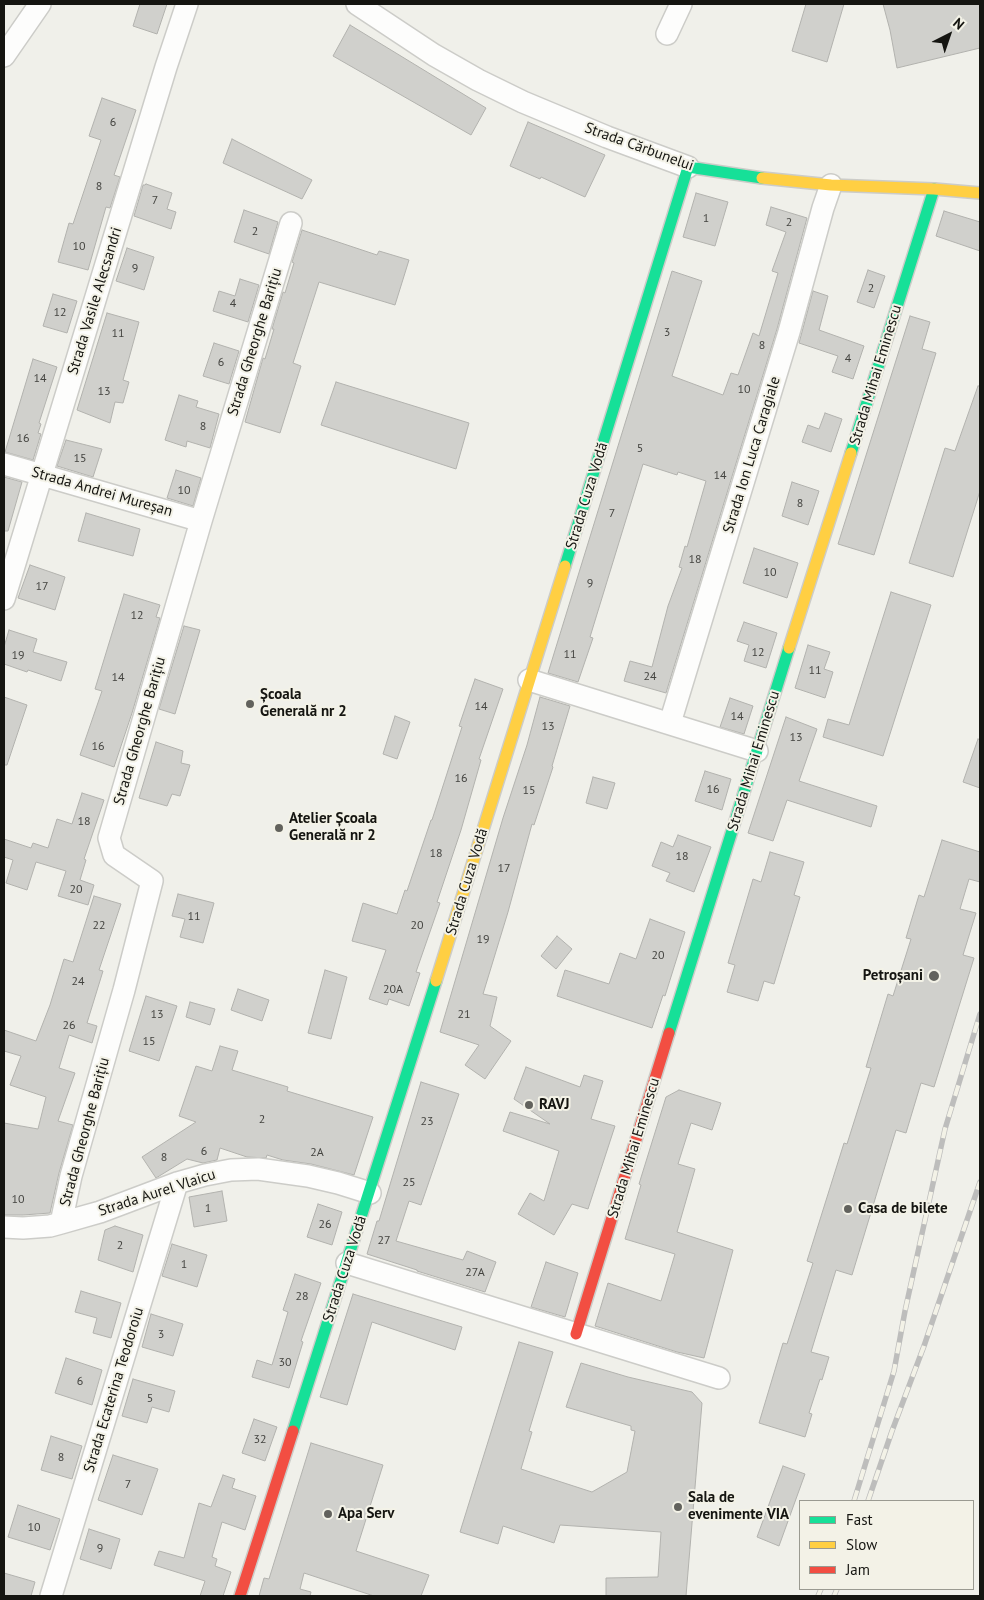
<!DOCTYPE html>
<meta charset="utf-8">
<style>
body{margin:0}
#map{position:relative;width:984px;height:1600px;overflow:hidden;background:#f0f0ea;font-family:"PT Sans",sans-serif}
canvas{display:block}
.frame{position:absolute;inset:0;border:5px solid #151511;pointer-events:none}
.legend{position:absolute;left:799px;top:1500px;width:175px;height:90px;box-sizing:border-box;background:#f3f2e7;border:1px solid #9a9a91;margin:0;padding:6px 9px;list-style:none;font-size:15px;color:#151511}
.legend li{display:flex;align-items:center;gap:10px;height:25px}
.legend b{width:25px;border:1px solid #9a9a91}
.north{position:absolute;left:924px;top:10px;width:50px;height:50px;-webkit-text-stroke:4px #f3f2e7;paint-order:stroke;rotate:41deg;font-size:14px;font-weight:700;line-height:20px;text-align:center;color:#151511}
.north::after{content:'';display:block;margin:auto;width:18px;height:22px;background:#151511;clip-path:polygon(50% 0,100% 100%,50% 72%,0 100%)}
</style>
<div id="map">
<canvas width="984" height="1600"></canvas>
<div class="frame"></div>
<ul class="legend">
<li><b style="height:6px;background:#16e098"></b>Fast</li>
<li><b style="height:6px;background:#ffcf43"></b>Slow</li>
<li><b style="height:6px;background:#f24e42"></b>Jam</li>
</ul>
<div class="north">N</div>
</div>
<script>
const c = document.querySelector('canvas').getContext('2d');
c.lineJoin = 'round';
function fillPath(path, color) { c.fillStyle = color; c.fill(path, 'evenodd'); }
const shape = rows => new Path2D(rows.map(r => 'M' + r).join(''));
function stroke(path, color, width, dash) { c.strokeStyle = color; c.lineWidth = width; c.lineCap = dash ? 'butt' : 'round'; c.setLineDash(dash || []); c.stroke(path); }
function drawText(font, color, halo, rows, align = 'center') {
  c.font = font + ' "PT Sans",sans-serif'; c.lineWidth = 4; c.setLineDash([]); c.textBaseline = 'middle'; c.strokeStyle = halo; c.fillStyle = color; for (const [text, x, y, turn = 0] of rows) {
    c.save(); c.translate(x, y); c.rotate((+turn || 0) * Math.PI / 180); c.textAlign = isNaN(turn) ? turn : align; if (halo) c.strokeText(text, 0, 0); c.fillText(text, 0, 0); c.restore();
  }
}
const building = shape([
 [140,4,167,4,157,34,133,26,140,4],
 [806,4,844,4,827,62,792,51,806,4],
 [883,4,980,4,980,48,897,68,890,30,883,4],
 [350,25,486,108,471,135,333,56,350,25],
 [102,98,136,110,114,175,120,177,110,208,106,207,88,270,58,262,69,223,73,224,101,140,89,136,102,98],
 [528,122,605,155,585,197,541,177,540,179,510,166,528,122],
 [232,139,312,180,302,199,223,163,232,139],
 [146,184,172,193,167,209,176,212,171,229,134,216,143,185,145,185,146,184],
 [696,193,728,202,715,246,683,237,696,193],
 [771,207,807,218,777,329,666,693,624,681,630,661,652,667,668,606,682,568,679,567,685,546,687,547,706,481,678,472,677,475,643,464,590,637,593,638,578,682,548,673,672,271,702,281,672,376,723,395,731,373,738,375,753,333,759,336,778,273,772,271,786,232,766,225,771,207],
 [244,210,278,222,269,254,234,242,244,210],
 [944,211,980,222,980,251,936,236,944,211],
 [302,230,377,255,379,251,409,260,395,305,319,282,293,363,301,366,280,433,245,422,263,358,265,359,274,329,272,329,283,292,285,293,294,263,292,262,302,230],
 [127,248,154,257,144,290,116,281,127,248],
 [868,270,885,276,874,308,857,302,868,270],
 [240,279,259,285,248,322,213,311,219,291,235,296,240,279],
 [813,291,828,296,819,330,864,346,853,379,832,372,838,356,799,343,813,291],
 [53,294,77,301,67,333,43,326,53,294],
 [107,313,139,322,123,380,129,382,123,403,115,402,110,423,77,410,107,313],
 [910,316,930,322,922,349,936,353,874,555,838,544,910,316],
 [214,343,239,351,229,384,203,376,214,343],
 [33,359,57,367,39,423,41,424,38,433,41,434,33,460,5,452,33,359],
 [336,382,469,423,456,469,321,425,336,382],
 [978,386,980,386,980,491,953,577,909,563,945,448,955,451,978,386],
 [179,395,198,401,196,407,219,414,210,448,187,441,186,447,165,440,179,395],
 [825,413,842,419,831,452,802,442,808,425,819,429,825,413],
 [66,440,102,449,93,477,57,466,66,440],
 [176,470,201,478,193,506,167,498,176,470],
 [4,477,22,482,8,531,4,531,4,477],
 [792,482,819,491,808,525,782,516,792,482],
 [86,513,140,529,133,556,78,541,86,513],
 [754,548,798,563,787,598,743,583,754,548],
 [30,565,65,577,55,610,18,598,30,565],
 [891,592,931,605,883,756,823,737,828,719,849,725,891,592],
 [124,594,160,605,156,617,160,618,132,713,114,767,80,755,102,691,95,689,124,594],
 [744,622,777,633,766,668,744,661,749,645,737,641,744,622],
 [184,626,200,630,175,714,159,709,184,626],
 [9,630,37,639,33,652,67,662,61,681,28,670,27,672,4,664,4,647,9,630],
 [808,645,830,652,824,669,833,672,825,698,795,688,808,645],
 [475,679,503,689,479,759,481,760,461,830,437,902,440,903,416,972,420,973,409,1006,389,999,387,1005,369,999,386,950,352,941,363,903,397,914,405,890,407,891,431,820,432,820,462,727,459,726,475,679],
 [4,697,27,705,7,765,4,765,4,697],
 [540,697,570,706,552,766,553,767,534,825,532,824,508,912,483,994,497,997,490,1026,511,1041,485,1079,465,1065,479,1045,440,1032,503,818,527,745,540,697],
 [730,698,753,706,744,734,720,727,730,698],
 [395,716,410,722,397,759,383,754,395,716],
 [786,717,817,729,799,781,877,806,871,827,787,800,773,841,748,833,786,717],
 [978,739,980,740,980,788,963,782,978,739],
 [156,742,183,751,181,763,190,765,180,796,172,794,167,806,139,798,156,742],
 [705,771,731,779,722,810,695,801,705,771],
 [593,777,615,783,607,809,586,803,593,777],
 [82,793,104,800,84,859,86,860,80,880,94,885,88,905,58,896,66,871,36,862,27,890,6,883,13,860,4,857,4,839,31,848,33,843,48,848,57,819,72,824,82,793],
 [678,835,711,847,694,892,666,881,670,873,652,866,661,842,673,847,678,835],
 [942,840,980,852,980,882,969,879,960,909,976,913,963,955,974,958,934,1087,921,1083,906,1133,896,1130,852,1275,836,1270,811,1352,829,1357,822,1380,820,1379,809,1413,812,1414,805,1437,759,1423,783,1343,787,1344,813,1263,807,1261,844,1143,847,1144,871,1068,866,1067,888,994,893,996,911,939,906,938,919,895,924,897,942,840],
 [770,852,804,862,794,895,800,897,774,984,764,981,758,1001,727,992,735,965,728,963,753,879,761,882,770,852],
 [178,894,214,903,203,943,180,937,185,919,172,916,178,894],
 [94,896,121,904,99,970,103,971,87,1023,97,1026,92,1043,69,1035,59,1068,75,1073,58,1121,73,1125,59,1173,50,1213,23,1215,4,1215,4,1123,38,1129,46,1097,10,1085,21,1056,4,1051,4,1030,36,1041,50,1005,64,959,73,962,94,896],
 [650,919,685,932,665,996,663,995,652,1028,557,996,565,970,609,984,620,953,636,959,650,919],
 [557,936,572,949,556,969,541,956,557,936],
 [325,970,347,977,331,1039,308,1033,325,970],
 [238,989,269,1000,262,1021,231,1010,238,989],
 [146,996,177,1006,159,1061,129,1051,146,996],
 [190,1002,215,1009,210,1025,186,1017,190,1002],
 [220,1046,238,1051,232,1070,288,1087,287,1091,373,1117,354,1175,311,1164,283,1160,267,1155,266,1158,247,1157,220,1148,217,1160,203,1163,187,1159,156,1178,142,1157,196,1122,179,1116,196,1066,212,1071,220,1046],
 [526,1067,580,1087,584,1075,603,1081,591,1119,615,1126,588,1209,572,1204,554,1235,518,1214,530,1193,544,1201,559,1151,503,1131,510,1112,550,1124,514,1099,526,1067],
 [421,1082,459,1094,421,1205,409,1201,396,1241,463,1260,467,1251,496,1262,485,1292,417,1271,417,1270,367,1254,377,1221,379,1221,421,1082],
 [679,1090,721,1103,712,1130,691,1123,678,1164,695,1169,677,1232,733,1250,704,1358,677,1352,595,1326,608,1283,661,1301,675,1254,625,1239,641,1185,639,1184,666,1097,679,1090],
 [222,1191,227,1221,194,1227,189,1197,222,1191],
 [318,1204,342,1212,332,1245,307,1237,318,1204],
 [115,1226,143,1235,133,1272,98,1260,105,1230,115,1226],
 [172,1244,207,1255,197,1287,162,1276,172,1244],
 [546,1262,578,1273,565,1317,531,1307,546,1262],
 [295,1274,321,1283,301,1341,303,1342,289,1388,252,1377,257,1360,272,1365,288,1312,283,1310,295,1274],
 [81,1291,121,1303,111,1338,93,1333,97,1318,75,1312,81,1291],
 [353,1294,462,1327,455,1350,372,1322,347,1405,320,1397,353,1294],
 [151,1314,183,1324,173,1356,142,1347,151,1314],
 [519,1342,553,1352,529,1431,532,1432,521,1469,592,1492,627,1472,635,1431,631,1430,631,1426,566,1407,581,1363,628,1377,692,1392,702,1403,686,1596,606,1596,606,1578,658,1577,661,1532,560,1525,554,1543,503,1526,498,1544,460,1532,519,1342],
 [66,1358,102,1370,92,1405,55,1393,66,1358],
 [133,1379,175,1391,169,1412,152,1407,147,1423,122,1416,133,1379],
 [254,1419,277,1427,265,1461,242,1453,254,1419],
 [51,1436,82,1446,72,1479,41,1470,51,1436],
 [311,1443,383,1465,356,1551,429,1575,421,1596,374,1596,304,1573,300,1589,311,1592,310,1596,259,1596,264,1578,269,1579,311,1443],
 [113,1455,158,1469,142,1515,98,1500,113,1455],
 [783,1466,805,1474,779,1546,757,1537,783,1466],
 [223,1475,235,1479,232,1488,256,1496,245,1530,222,1522,212,1557,217,1559,215,1566,231,1572,223,1596,200,1596,205,1581,154,1565,159,1551,184,1558,199,1503,211,1507,223,1475],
 [18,1505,60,1519,50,1550,8,1537,18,1505],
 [89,1529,120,1539,111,1569,80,1559,89,1529],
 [4,1573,35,1582,31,1596,4,1596,4,1573]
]);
fillPath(building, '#d0d0cc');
stroke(building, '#b2b2ae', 1);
const street = shape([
 [357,4,434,55,478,80,523,102,607,137,688,167],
 [667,34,681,4],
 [4,56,40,4],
 [4,464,201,521],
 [4,599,166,67,187,4],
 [529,680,757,751],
 [670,723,789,332,823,208,831,185],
 [61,1223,71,1176,124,990,152,881,114,855,109,838,201,521,291,223],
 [4,1227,23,1228,50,1226,61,1223,100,1212,177,1183,205,1175,231,1170,258,1169,308,1176,338,1183,370,1193],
 [347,1263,719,1378],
 [51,1596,177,1183]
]);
const fast = shape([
 [851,453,934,189],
 [565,566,688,167,762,178],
 [669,1033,789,648],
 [293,1431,436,981]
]);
const slow = shape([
 [762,178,831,185,934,189,980,193],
 [789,648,851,453],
 [436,981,565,566]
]);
const jam = shape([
 [576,1334,669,1033],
 [240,1596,293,1431]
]);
stroke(street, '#ccccc8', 24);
stroke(fast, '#ccccc8', 14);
stroke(slow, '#ccccc8', 14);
stroke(jam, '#ccccc8', 14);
stroke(street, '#fdfdfc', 21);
stroke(fast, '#16e098', 11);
stroke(slow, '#ffcf43', 11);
stroke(jam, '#f24e42', 11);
const rail = shape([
 [854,1501,894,1371,905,1311,945,1129,980,1014],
 [868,1501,892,1431,924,1346,980,1182],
 [818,1596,821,1589],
 [834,1596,837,1589]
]);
stroke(rail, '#bdbdbc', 5.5);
stroke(rail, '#f3f2e7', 4, [11]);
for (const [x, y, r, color] of [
 [250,704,5,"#62625d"],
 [279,828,5,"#62625d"],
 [934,976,6,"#62625d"],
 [529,1105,5,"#62625d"],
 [848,1209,5,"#62625d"],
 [678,1507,5,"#62625d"],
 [328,1514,5,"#62625d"]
]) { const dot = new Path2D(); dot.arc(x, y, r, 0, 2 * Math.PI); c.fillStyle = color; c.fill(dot); stroke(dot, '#f3f2e7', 2); }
drawText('12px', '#444440', null, [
 ["6",113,123],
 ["8",99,187],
 ["7",155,201],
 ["1",706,219],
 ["2",789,223],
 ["2",255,232],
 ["10",79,247],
 ["9",135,269],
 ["2",871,289],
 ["4",233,304],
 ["12",60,313],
 ["3",667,333],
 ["11",118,334],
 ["8",762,346],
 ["4",848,359],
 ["6",221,363],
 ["14",40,379],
 ["10",744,390],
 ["13",104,392],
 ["8",203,427],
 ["16",23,439],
 ["5",640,449],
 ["15",80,459],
 ["14",720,476],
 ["10",184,491],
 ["8",800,504],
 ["7",612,514],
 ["18",695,560],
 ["10",770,573],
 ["9",590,584],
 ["17",42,587],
 ["12",137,616],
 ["12",758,653],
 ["11",570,655],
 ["19",18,656],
 ["11",815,671],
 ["24",650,677],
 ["14",118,678],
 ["14",481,707],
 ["14",737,717],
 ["13",548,727],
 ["13",796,738],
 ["16",98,747],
 ["16",461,779],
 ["16",713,790],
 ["15",529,791],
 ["18",84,822],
 ["18",436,854],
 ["18",682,857],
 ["17",504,869],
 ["20",76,890],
 ["11",194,917],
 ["22",99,926],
 ["20",417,926],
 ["19",483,940],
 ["20",658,956],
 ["24",78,982],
 ["20A",393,990],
 ["13",157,1015],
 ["21",464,1015],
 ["26",69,1026],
 ["15",149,1042],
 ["2",262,1120],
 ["23",427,1122],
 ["6",204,1152],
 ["2A",317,1153],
 ["8",164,1158],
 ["25",409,1183],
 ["10",18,1200],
 ["1",208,1209],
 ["26",325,1225],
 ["27",384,1241],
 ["2",120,1246],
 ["1",184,1265],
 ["27A",475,1273],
 ["28",302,1297],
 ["3",161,1335],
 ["30",285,1363],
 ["6",80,1382],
 ["5",150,1399],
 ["32",260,1440],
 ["8",61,1458],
 ["7",128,1485],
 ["10",34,1528],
 ["9",100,1549]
]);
drawText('15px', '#151511', '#f3f2e7', [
 ["Strada Cărbunelui",639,147,20],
 ["Strada Vasile Alecsandri",95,301,-73],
 ["Strada Gheorghe Barițiu",255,342,-73],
 ["Strada Mihai Eminescu",876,375,-73],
 ["Strada Ion Luca Caragiale",752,455,-73],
 ["Strada Andrei Mureșan",102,492,16],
 ["Strada Cuza Vodă",587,496,-73],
 ["Strada Gheorghe Barițiu",140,731,-74],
 ["Strada Mihai Eminescu",754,761,-73],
 ["Strada Cuza Vodă",467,882,-73],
 ["Strada Gheorghe Barițiu",85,1132,-75],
 ["Strada Mihai Eminescu",634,1148,-73],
 ["Strada Aurel Vlaicu",157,1193,-18],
 ["Strada Cuza Vodă",345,1269,-72],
 ["Strada Ecaterina Teodoroiu",114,1390,-73]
]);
drawText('bold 15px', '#151511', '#f3f2e7', [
 ["Școala",260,695],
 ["Generală nr 2",260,712],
 ["Atelier Școala",289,819],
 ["Generală nr 2",289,836],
 ["Petroșani",923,976,"right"],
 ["RAVJ",539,1105],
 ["Casa de bilete",858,1209],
 ["Sala de",688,1498],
 ["evenimente VIA",688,1515],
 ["Apa Serv",338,1514]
], 'left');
</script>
